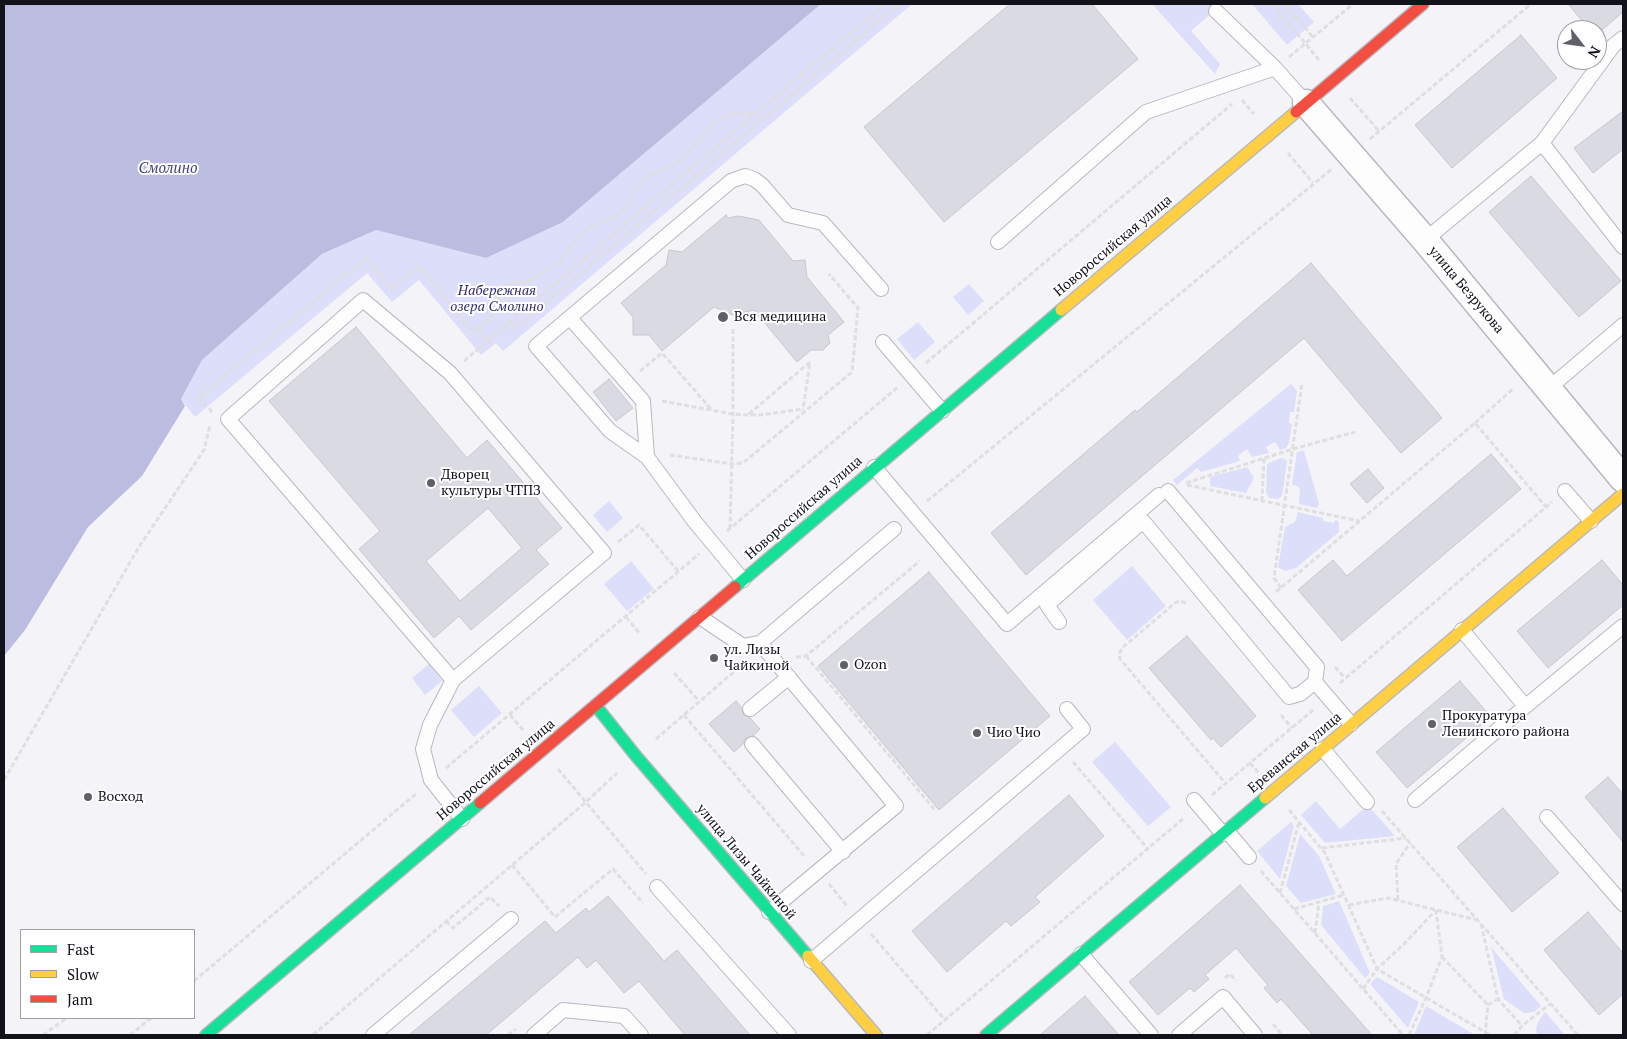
<!DOCTYPE html>
<meta charset="utf-8">
<style>
body{margin:0}
#map{position:relative;width:1627px;height:1039px;overflow:hidden;background:#f3f3f8;font-family:"PT Serif",serif}
canvas{display:block}
.frame{position:absolute;inset:0;border:5px solid #11121a;pointer-events:none}
.legend{position:absolute;left:20px;top:929px;width:175px;height:90px;box-sizing:border-box;background:#fff;border:1px solid #a0a0a3;margin:0;padding:6px 9px;list-style:none;font-size:15px;color:#11121a}
.legend li{display:flex;align-items:center;gap:10px;height:25px}
.legend b{width:25px;border:1px solid #a0a0a3}
.north{position:absolute;left:1557px;top:20px;width:50px;height:50px;box-sizing:border-box;background:#fff;border:1px solid #a0a0a3;border-radius:50%;rotate:120deg;font-size:14px;font-weight:700;line-height:20px;text-align:center;color:#11121a}
.north::after{content:'';display:block;margin:auto;width:18px;height:22px;background:#606168;clip-path:polygon(50% 0,100% 100%,50% 72%,0 100%)}
</style>
<div id="map">
<canvas width="1627" height="1039"></canvas>
<div class="frame"></div>
<ul class="legend">
<li><b style="height:6px;background:#16e098"></b>Fast</li>
<li><b style="height:6px;background:#ffcf43"></b>Slow</li>
<li><b style="height:6px;background:#f24e42"></b>Jam</li>
</ul>
<div class="north">N</div>
</div>
<script>
const c = document.querySelector('canvas').getContext('2d');
c.lineJoin = 'round';
function fillPath(path, color) { c.fillStyle = color; c.fill(path, 'evenodd'); }
const shape = rows => new Path2D(rows.map(r => 'M' + r).join(''));
function stroke(path, color, width, dash) { c.strokeStyle = color; c.lineWidth = width; c.lineCap = dash ? 'butt' : 'round'; c.setLineDash(dash || []); c.stroke(path); }
function drawText(font, color, halo, rows, align = 'center') {
  c.font = font + ' "PT Serif",serif'; c.lineWidth = 4; c.setLineDash([]); c.textBaseline = 'middle'; c.strokeStyle = halo; c.fillStyle = color; for (const [text, x, y, turn = 0] of rows) {
    c.save(); c.translate(x, y); c.rotate((+turn || 0) * Math.PI / 180); c.textAlign = isNaN(turn) ? turn : align; if (halo) c.strokeText(text, 0, 0); c.fillText(text, 0, 0); c.restore();
  }
}
fillPath(shape([
 [821,4,912,4,503,351,496,343,481,355,419,280,392,302,367,273,195,417,181,399,202,360,322,254,376,230,486,258,563,222],
 [1152,4,1222,4,1191,31,1220,64,1215,74],
 [1252,4,1298,4,1314,22,1287,45],
 [969,284,984,301,968,315,953,297],
 [918,322,935,342,914,360,897,339],
 [1291,384,1297,391,1294,412,1290,412,1289,423,1292,424,1289,443,1286,448,1280,450,1275,442,1266,447,1269,453,1252,457,1247,449,1238,456,1240,461,1201,472,1197,468,1177,485,1173,480],
 [1304,451,1319,504,1317,508,1299,504,1300,489,1298,486,1292,485,1297,452],
 [1281,458,1285,459,1287,462,1282,496,1278,499,1269,498,1266,493,1267,464],
 [1247,467,1254,478,1246,493,1210,486,1210,477],
 [609,501,623,518,607,532,593,515],
 [1298,512,1323,518,1323,521,1334,523,1335,520,1338,521,1339,523,1339,532,1296,568,1285,571,1278,567,1285,527,1295,522],
 [631,561,654,589,627,611,604,584],
 [1132,566,1166,606,1127,640,1093,600],
 [429,664,442,681,425,695,412,678],
 [479,686,502,713,474,737,451,710],
 [1115,742,1171,807,1148,826,1092,762],
 [1316,801,1340,829,1368,805,1395,836,1325,843,1301,815],
 [1291,822,1294,826,1280,879,1257,851],
 [1300,834,1319,856,1336,894,1301,903,1286,886],
 [1339,901,1370,973,1365,978,1321,925,1323,906],
 [1491,947,1541,1006,1534,1012,1524,1013,1504,999],
 [1377,977,1419,1002,1408,1028,1370,984],
 [1426,1006,1475,1035,1414,1035],
 [1545,1012,1565,1035,1537,1035,1536,1029,1538,1022]
]), '#dddef9');
fillPath(shape([
 [4,4,821,4,563,222,486,258,376,230,322,254,202,360,181,399,185,406,142,476,88,527,25,630,4,656]
]), '#bbbce0');
const building = shape([
 [1010,4,1092,4,1138,59,944,222,864,127,1010,4],
 [1568,4,1623,4,1623,12,1597,34,1597,30,1590,30,1568,4],
 [1521,35,1557,78,1452,168,1415,125,1521,35],
 [1623,111,1623,149,1593,173,1574,148,1623,111],
 [1531,176,1621,281,1579,317,1489,212,1531,176],
 [726,215,728,218,738,216,759,220,793,261,805,260,807,277,844,322,828,335,830,343,823,350,811,350,797,362,754,310,733,315,714,307,662,351,649,335,633,335,633,317,621,303,666,265,669,250,682,252,726,215],
 [1311,263,1442,418,1401,453,1304,338,1026,575,991,533,1135,410,1137,412,1311,263],
 [356,327,467,458,487,440,562,528,536,550,549,564,471,630,459,616,434,638,359,549,380,531,269,401,356,327],
 [488,508,522,548,460,601,426,561,488,508],
 [609,379,633,408,616,421,593,392,609,379],
 [1491,454,1521,489,1342,641,1298,590,1333,560,1347,576,1491,454],
 [1368,469,1384,488,1367,503,1350,484,1368,469],
 [1602,560,1623,585,1623,605,1548,668,1517,631,1602,560],
 [929,572,1050,716,939,810,818,666,929,572],
 [1187,636,1256,716,1221,747,1213,738,1211,740,1149,668,1187,636],
 [1460,681,1491,717,1407,788,1376,752,1460,681],
 [736,701,742,708,744,715,750,718,760,729,753,736,746,738,743,744,734,752,709,724,736,701],
 [1608,777,1623,794,1623,842,1585,797,1608,777],
 [1069,795,1104,836,1035,897,1040,902,1011,926,1006,921,947,972,912,931,1069,795],
 [1503,808,1559,873,1512,912,1457,847,1503,808],
 [1240,885,1372,1035,1313,1035,1281,999,1277,1003,1264,988,1268,985,1236,948,1205,975,1209,979,1194,992,1190,988,1158,1015,1129,982,1240,885],
 [608,896,664,961,677,950,750,1035,685,1035,639,981,624,993,596,960,587,968,578,957,486,1035,409,1035,545,921,556,933,586,908,589,912,608,896],
 [1588,912,1623,953,1623,994,1599,1015,1544,950,1588,912],
 [1085,996,1119,1035,1040,1035,1085,996]
]);
fillPath(building, '#dadbe2');
stroke(building, '#c6c7ce', 1);
const lane = shape([
 [1216,11,1275,68,1306,103],
 [1623,38,1613,46,1542,143,1623,247],
 [1425,240,1542,143],
 [998,242,1146,112,1275,68],
 [570,318,643,401,647,457],
 [883,342,942,411],
 [1548,389,1623,325],
 [874,467,1007,624,1159,495],
 [1168,491,1317,667,1315,682,1351,724],
 [1565,491,1591,521],
 [743,580,695,522,647,457,610,431,536,346,731,181,745,176,754,179,762,185,788,215,823,223,881,289],
 [700,617,743,646,760,643],
 [1059,622,1047,605,1143,521,1289,697,1300,694,1315,682],
 [1462,630,1525,706],
 [453,680,604,553,450,373,363,300,228,419,453,680,430,725,423,749,431,780,462,819],
 [750,709,789,677],
 [752,744,843,852],
 [1323,749,1367,802],
 [1194,800,1223,834],
 [1415,800,1509,720,1623,626],
 [1547,817,1623,904],
 [1227,831,1249,857],
 [657,887,789,1035],
 [769,912,896,806,760,643,894,529],
 [1081,954,1151,1035],
 [811,961,1083,729,1067,709],
 [373,1035,511,919],
 [534,1035,563,1010,624,1016,641,1035],
 [1179,1035,1223,997,1255,1035]
]);
const street = shape([
 [1306,103,1425,240,1623,479]
]);
const fast = shape([
 [735,587,1061,310],
 [596,706,636,756,808,956],
 [206,1035,480,803],
 [986,1035,1265,798]
]);
const slow = shape([
 [1061,310,1296,112],
 [1265,798,1623,494],
 [808,956,876,1035]
]);
const jam = shape([
 [1296,112,1423,4],
 [480,803,735,587]
]);
stroke(lane, '#b8b8be', 16);
stroke(street, '#b8b8be', 29);
stroke(fast, '#b8b8be', 14);
stroke(slow, '#b8b8be', 14);
stroke(jam, '#b8b8be', 14);
stroke(shape([
 [1273,4,1319,60],
 [1285,4,1313,37],
 [1289,57,1353,4],
 [1350,98,1379,131],
 [1242,100,1254,114],
 [1370,139,1531,4],
 [1288,153,1313,183],
 [499,309,499,286,531,280],
 [510,322,516,328,899,4],
 [478,328,488,341],
 [464,361,885,4],
 [926,363,1232,104],
 [640,371,662,353,711,409],
 [662,401,733,414,749,415,760,415,803,409],
 [212,412,199,397,366,258,392,289,419,266,473,332,531,280,560,261,578,238,589,227,614,217,625,208,641,183,650,175,674,165,691,150,712,123,733,114,757,113],
 [749,414,810,362,803,410],
 [1475,423,1514,388],
 [670,455,732,464,743,463,852,372,858,308,829,274],
 [1186,483,1293,449,1355,432],
 [1187,485,1359,521],
 [927,501,1332,169],
 [1262,501,1264,458],
 [730,529,733,414,733,327],
 [727,531,898,387],
 [618,542,639,525,678,571],
 [1281,588,1274,578,1302,383],
 [1276,592,1475,423,1546,507],
 [1186,603,1180,601,1175,603,1122,648,1119,654,1120,659,1226,784],
 [626,617,640,634],
 [806,656,934,809],
 [796,657,806,656,920,561],
 [1335,667,1345,678],
 [674,673,699,701],
 [1340,683,1552,502],
 [510,715,524,731],
 [684,715,805,857],
 [1281,715,1292,728],
 [656,739,736,670,756,665],
 [1073,762,1148,849],
 [1250,763,1258,772],
 [446,768,699,554],
 [558,769,646,874],
 [4,780,139,547,204,450,210,425],
 [1212,795,1313,710],
 [1289,810,1325,853,1377,969,1490,1035],
 [1382,811,1578,1035],
 [1322,848,1406,838],
 [512,865,555,917,613,869,643,903],
 [1261,871,1403,1035],
 [829,884,847,906],
 [1280,893,1299,822],
 [1398,900,1396,864,1410,843],
 [1349,905,1388,898,1477,920],
 [1294,909,1344,895],
 [446,921,453,928,490,897,499,906],
 [1481,924,1498,999,1522,1026],
 [184,930,185,930],
 [1315,933,1319,902],
 [871,934,945,1020],
 [1442,957,1488,1005],
 [1225,978,1230,974,1236,981],
 [194,981,417,793],
 [1363,989,1377,969,1405,943,1436,910],
 [1273,1024,1282,1035],
 [43,1035,67,1018],
 [130,1035,151,1018],
 [313,1035,586,802,617,773],
 [508,1035,516,1029],
 [927,1035,1184,818],
 [1409,1035,1426,998,1442,957,1436,910],
 [1485,1035,1488,1005,1498,999],
 [1514,1035,1522,1026,1550,1004]
]), '#dfdfe1', 3, [5, 2.5]);
stroke(lane, '#fdfdfe', 14);
stroke(street, '#fdfdfe', 26);
stroke(fast, '#16e098', 11);
stroke(slow, '#ffcf43', 11);
stroke(jam, '#f24e42', 11);
for (const [x, y, r, color] of [
 [723,317,6,"#606168"],
 [431,483,5,"#606168"],
 [714,658,5,"#606168"],
 [844,665,5,"#606168"],
 [1432,724,5,"#606168"],
 [977,733,5,"#606168"],
 [88,797,5,"#606168"]
]) { const dot = new Path2D(); dot.arc(x, y, r, 0, 2 * Math.PI); c.fillStyle = color; c.fill(dot); stroke(dot, '#fff', 2); }
drawText('14px', '#11121a', '#fff', [
 ["Новороссийская улица",1113,246,-40],
 ["улица Безрукова",1466,290,50],
 ["Новороссийская улица",804,508,-41],
 ["Ереванская улица",1295,753,-40],
 ["Новороссийская улица",496,770,-40],
 ["улица Лизы Чайкиной",746,862,50]
]);
drawText('italic 14px', '#312c68', '#fff', [
 ["Набережная",497,291],
 ["озера Смолино",497,307]
]);
drawText('14px', '#11121a', '#fff', [
 ["Вся медицина",734,317],
 ["Дворец",441,475],
 ["культуры ЧТПЗ",441,491],
 ["ул. Лизы",724,650],
 ["Чайкиной",724,666],
 ["Ozon",854,665],
 ["Прокуратура",1442,716],
 ["Ленинского района",1442,732],
 ["Чио Чио",987,733],
 ["Восход",98,797]
], 'left');
drawText('italic 15px', '#423f7d', '#fff', [
 ["Смолино",168,169]
]);
</script>
